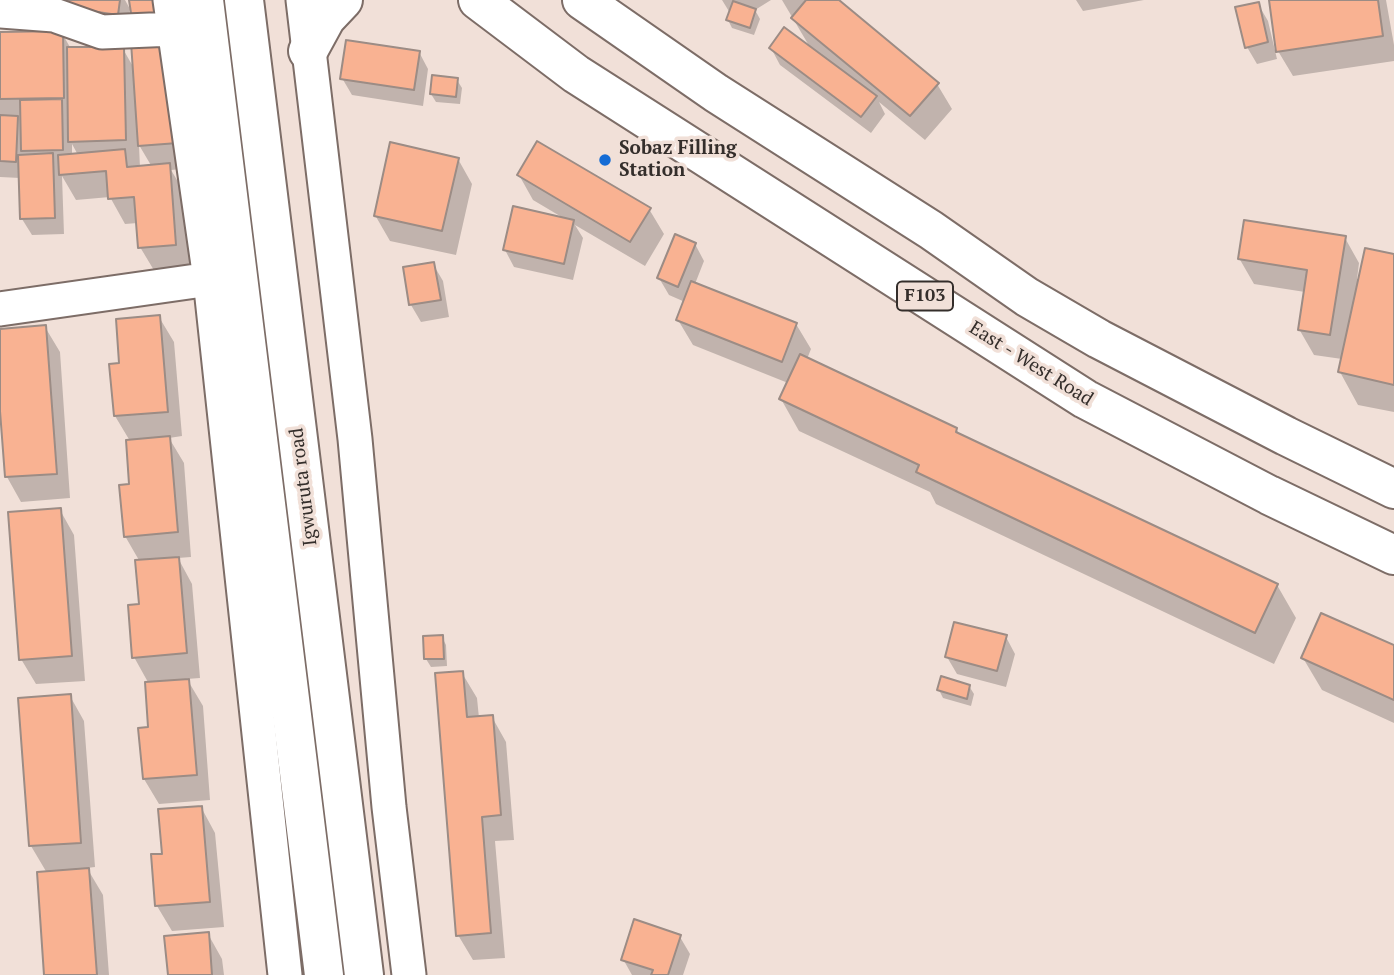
<!DOCTYPE html>
<style>
body{margin:0}
canvas{display:block;background:#f1e0d8}
</style>
<canvas width="1394" height="975"></canvas>
<script>
const c = document.querySelector('canvas').getContext('2d');
c.lineJoin = 'round';
function fillPath(path, color) { c.fillStyle = color; c.fill(path, 'evenodd'); }
const shape = rows => new Path2D(rows.map(r => 'M' + r).join(''));
function stroke(path, color, width, dash) { c.strokeStyle = color; c.lineWidth = width; c.lineCap = dash ? 'butt' : 'round'; c.setLineDash(dash || []); c.stroke(path); }
function drawText(font, color, halo, rows, align = 'center') {
  c.font = font + ' "PT Serif",serif'; c.lineWidth = 7; c.setLineDash([]); c.textBaseline = 'middle'; c.strokeStyle = halo; c.fillStyle = color; for (const [text, x, y, turn = 0] of rows) {
    c.save(); c.translate(x, y); c.rotate((+turn || 0) * Math.PI / 180); c.textAlign = isNaN(turn) ? turn : align; if (halo) c.strokeText(text, 0, 0); c.fillText(text, 0, 0); c.restore();
  }
}
fillPath(shape([
 [39,0,125,0,130,9,127,31],
 [130,0,192,168,171,170,183,190,190,270,155,272,140,247,138,223,125,224,110,197,76,200,62,176,64,234,32,235,22,219,20,178,0,177,0,34,62,33,71,49,123,49,135,70],
 [72,144,78,155,72,155],
 [139,145,152,167,140,168],
 [722,0,771,0,755,10,760,19,754,35,732,28,728,20,730,13],
 [782,0,836,0,937,84,952,109,925,140,879,102,885,114,871,133,780,65,771,48,811,49],
 [1076,0,1144,0,1083,11],
 [1270,0,1386,0,1394,45,1394,61,1293,76,1278,51],
 [1258,4,1268,21,1277,59,1257,64,1247,47],
 [419,52,428,69,423,106,352,95,342,78],
 [457,80,462,88,460,104,436,102,431,94],
 [458,159,472,184,456,255,390,241,375,215],
 [519,175,649,209,664,234,645,266,575,225,583,238,573,280,514,267,505,250,565,219,533,200],
 [1345,238,1359,263,1357,279,1360,279,1394,256,1394,412,1358,405,1340,372,1342,359,1314,355,1299,329,1305,292,1254,284,1239,258],
 [695,244,704,261,695,284,796,324,811,349,807,359,956,429,960,435,1277,585,1296,618,1274,664,936,504,930,492,799,431,781,399,788,383,693,345,678,320,685,302,669,295,659,278],
 [433,264,443,281,449,317,421,322,411,305],
 [159,317,174,342,182,436,169,438,184,463,191,557,178,558,192,584,200,678,187,679,203,706,210,800,159,804,144,779,140,729,150,728,149,684,134,657,141,606,140,562,125,536,131,486,130,441,115,416,121,365],
 [45,327,60,352,70,498,21,502,7,477,0,387,0,331],
 [60,510,74,535,85,681,36,684,21,659],
 [442,637,446,645,447,666,431,667,426,659],
 [1006,637,1015,654,1006,687,957,674,947,657],
 [1394,647,1394,723,1322,690,1303,658],
 [462,673,477,698,479,718,492,717,506,742,514,840,495,841,505,958,473,960,458,935],
 [969,686,974,694,971,706,943,698,939,690],
 [70,696,84,721,95,867,87,868,103,895,109,975,46,975,47,873,31,846],
 [201,807,215,833,224,927,172,931,157,906,153,856,163,855],
 [208,934,222,959,224,975,170,975],
 [680,937,690,954,683,975,632,975,623,959]
]), '#0003');
const building = shape([
 [37,0,120,0,118,15,37,3,37,0],
 [129,0,163,0,165,18,133,26,129,0],
 [806,0,839,0,939,83,910,116,791,18,806,0],
 [1269,0,1378,0,1383,36,1276,52,1269,0],
 [733,1,756,9,750,28,726,20,733,1],
 [1259,2,1268,42,1245,48,1235,7,1259,2],
 [784,27,877,96,861,117,769,48,784,27],
 [63,31,64,98,0,99,0,32,63,31],
 [172,39,178,143,138,146,131,42,172,39],
 [346,40,420,51,414,90,340,79,346,40],
 [67,47,124,47,126,140,68,142,67,47],
 [432,75,458,78,456,97,430,94,432,75],
 [62,99,63,150,21,151,20,100,62,99],
 [0,115,18,116,16,162,0,161,0,115],
 [537,141,651,208,630,242,517,175,537,141],
 [390,142,459,158,442,231,374,216,390,142],
 [125,149,127,167,170,163,176,245,138,248,134,197,108,199,106,171,59,175,58,155,125,149],
 [53,153,55,218,20,219,18,155,53,153],
 [513,206,574,220,564,264,503,250,513,206],
 [1244,220,1346,236,1330,335,1298,330,1307,270,1238,259,1244,220],
 [675,234,696,243,678,287,657,278,675,234],
 [1365,248,1394,254,1394,385,1338,372,1365,248],
 [434,262,441,300,409,305,403,267,434,262],
 [691,281,797,323,782,362,676,320,691,281],
 [160,315,168,412,114,416,109,364,119,363,116,319,160,315],
 [46,325,57,474,5,477,0,411,0,329,46,325],
 [800,354,957,428,956,432,1278,584,1255,633,916,472,919,465,779,399,800,354],
 [170,436,178,532,124,537,119,485,129,484,126,440,170,436],
 [61,508,72,656,19,660,8,512,61,508],
 [179,557,187,653,132,658,128,605,139,604,135,560,179,557],
 [1321,613,1394,645,1394,700,1301,658,1321,613],
 [954,622,1007,635,997,671,945,657,954,622],
 [443,635,444,659,424,659,423,636,443,635],
 [463,671,467,717,493,715,501,815,482,817,491,933,456,936,435,673,463,671],
 [941,676,970,685,967,699,937,690,941,676],
 [189,679,197,775,143,779,138,728,148,727,145,682,189,679],
 [71,694,81,843,29,846,18,698,71,694],
 [202,806,210,902,155,906,151,854,162,854,158,809,202,806],
 [89,868,97,975,44,975,37,872,89,868],
 [634,919,681,935,668,975,651,975,653,970,621,960,634,919],
 [209,932,212,975,168,975,164,936,209,932]
]);
fillPath(building, '#f9b292');
stroke(building, '#9c8c85', 2);
const minor = shape([
 [170,0,210,279,285,975],
 [303,0,355,439,389,807,409,975],
 [0,11,54,15,102,32,174,29],
 [0,309,210,279]
]);
const major = shape([
 [204,0,324,975],
 [244,0,364,975],
 [478,0,576,74,1085,399,1269,495,1394,555],
 [582,0,716,93,931,230,1027,297,1099,339,1286,436,1394,489],
 [308,51,326,18,343,0]
]);
stroke(minor, '#7d6d67', 37);
stroke(major, '#7d6d67', 42);
stroke(minor, '#fff', 33);
stroke(major, '#fff', 38);
for (const [x, y, r, color] of [
 [605,160,7,"#156cd5"]
]) { const dot = new Path2D(); dot.arc(x, y, r, 0, 2 * Math.PI); c.fillStyle = color; c.fill(dot); stroke(dot, '#f1e0d8', 2.5); }
for (const [x, y, w] of [
 [925,296,56]
]) { const box = new Path2D(); box.roundRect(x - w / 2, y - 14.5, w, 29, 5); c.fillStyle = '#f1e0d8'; c.fill(box); stroke(box, '#342e2b', 2); }
drawText('bold 18px', '#342e2b', null, [
 ["F103",925,296]
]);
drawText('bold 19px', '#342e2b', '#f1e0d8', [
 ["Sobaz Filling",619,149],
 ["Station",619,171]
], 'left');
drawText('19px', '#342e2b', '#f1e0d8', [
 ["East - West Road",1031,364,32],
 ["Igwuruta road",304,487,-97]
]);
</script>
